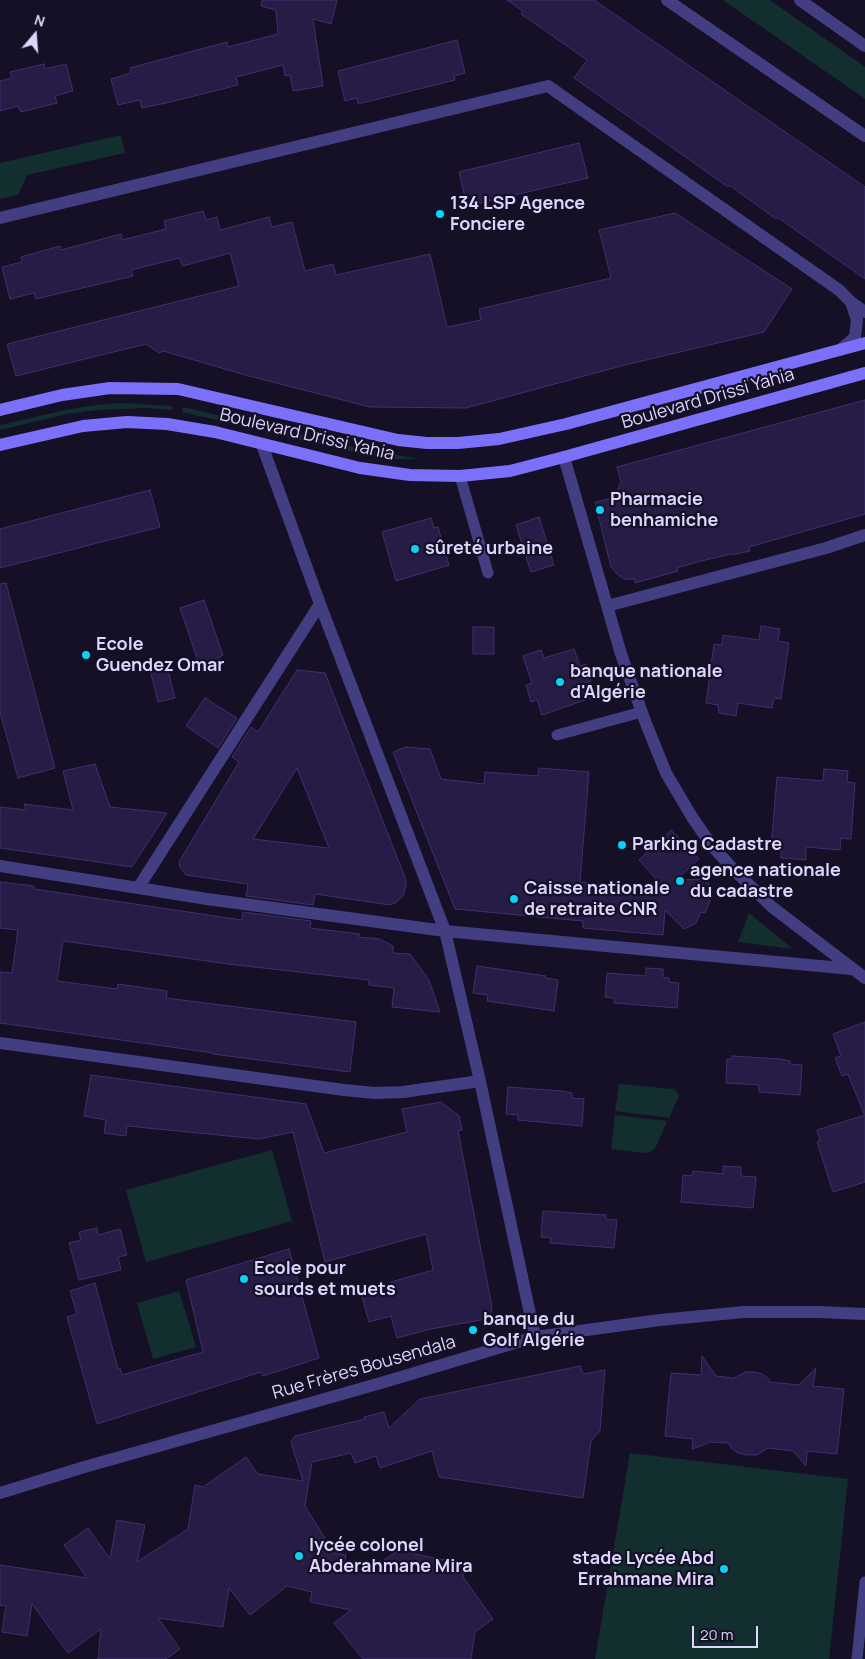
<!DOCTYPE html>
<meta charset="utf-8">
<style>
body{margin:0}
#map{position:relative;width:865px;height:1659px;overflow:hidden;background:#151025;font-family:Manrope,sans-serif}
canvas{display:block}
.north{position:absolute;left:10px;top:10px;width:50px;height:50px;-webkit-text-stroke:4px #151025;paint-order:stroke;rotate:18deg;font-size:14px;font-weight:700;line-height:20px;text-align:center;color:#dcd5fe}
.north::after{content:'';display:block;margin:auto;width:18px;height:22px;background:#dcd5fe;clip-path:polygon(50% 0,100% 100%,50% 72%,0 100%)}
.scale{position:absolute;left:692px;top:1626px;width:66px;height:22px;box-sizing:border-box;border:2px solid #dcd5fe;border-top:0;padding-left:6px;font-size:15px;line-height:18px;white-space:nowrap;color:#dcd5fe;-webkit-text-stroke:4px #151025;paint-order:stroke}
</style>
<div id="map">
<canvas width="865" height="1659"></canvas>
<div class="north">N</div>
<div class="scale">20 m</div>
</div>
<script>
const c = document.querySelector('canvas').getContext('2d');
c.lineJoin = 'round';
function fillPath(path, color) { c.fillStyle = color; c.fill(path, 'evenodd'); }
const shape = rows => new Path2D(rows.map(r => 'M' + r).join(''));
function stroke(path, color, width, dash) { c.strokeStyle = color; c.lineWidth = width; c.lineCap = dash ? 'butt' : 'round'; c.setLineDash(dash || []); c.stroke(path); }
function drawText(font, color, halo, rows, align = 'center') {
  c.font = font + ' Manrope,sans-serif'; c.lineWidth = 4.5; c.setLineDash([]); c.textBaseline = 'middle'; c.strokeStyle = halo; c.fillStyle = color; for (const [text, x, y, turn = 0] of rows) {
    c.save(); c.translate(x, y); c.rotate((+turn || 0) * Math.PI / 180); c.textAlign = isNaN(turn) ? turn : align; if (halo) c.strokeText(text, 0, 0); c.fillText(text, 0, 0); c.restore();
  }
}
fillPath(shape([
 [723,0,770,0,865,67,865,99],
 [121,135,125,153,27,175,18,195,0,199,0,163],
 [121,403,172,406,172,410,146,408,97,410,67,414,0,430,0,425,65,410,96,405],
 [183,407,367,450,420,459,397,459,349,451,182,412],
 [749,913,793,949,738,942],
 [619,1084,674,1089,679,1095,678,1098,669,1118,615,1111],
 [615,1115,667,1121,657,1145,653,1150,646,1153,611,1149],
 [272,1150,292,1221,146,1262,126,1190],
 [179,1291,196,1347,153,1359,137,1303],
 [630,1453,848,1479,829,1659,595,1659]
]), '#132e2f');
const building = shape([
 [262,0,337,0,331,24,313,19,323,86,293,91,290,75,285,76,283,65,236,77,238,85,166,103,142,108,140,100,118,105,111,79,131,73,130,68,227,42,228,47,278,34,276,10,261,6,262,0],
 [507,0,594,0,865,187,865,279,777,217,776,219,729,185,728,187,574,78,587,60,521,14,523,11,507,0],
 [457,40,465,73,454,76,455,80,358,104,357,98,345,101,338,71,457,40],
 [44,64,45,69,66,64,73,91,55,96,57,103,21,112,18,106,0,111,0,81,12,78,10,72,44,64],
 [579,143,588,178,467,206,459,172,579,143],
 [203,211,206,220,217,217,220,230,269,217,272,227,292,222,305,271,333,264,336,275,430,254,447,327,481,320,479,309,611,278,599,230,675,213,792,289,764,332,625,365,466,408,370,407,249,376,163,351,159,353,146,344,16,376,7,344,239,286,230,253,183,266,179,258,131,270,133,276,36,299,34,293,10,299,2,267,22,262,21,257,60,246,61,250,121,234,122,240,166,229,164,221,203,211],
 [865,400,865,514,749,547,750,551,731,555,731,554,697,562,677,568,678,571,635,583,635,579,624,579,617,574,611,567,595,502,613,498,621,482,617,467,865,400],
 [150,490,160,527,0,568,0,529,150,490],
 [539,517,554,565,531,572,516,525,539,517],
 [431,518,434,528,438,527,449,565,396,581,382,532,431,518],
 [6,583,55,768,18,778,0,712,0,584,6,583],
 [204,600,223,655,219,657,222,666,202,673,180,608,204,600],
 [761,626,780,629,778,641,789,643,781,699,774,698,772,708,738,703,736,716,719,713,718,705,706,703,714,644,722,645,723,635,759,640,761,626],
 [473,627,494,627,494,654,473,654,473,627],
 [574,649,580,666,586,664,591,681,585,683,591,698,542,715,537,700,531,702,526,685,532,683,523,656,541,650,544,658,574,649],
 [148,661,159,668,167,666,175,698,158,702,148,661],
 [297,670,325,673,406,880,406,886,403,896,395,903,390,905,315,894,313,905,246,896,248,884,186,875,180,867,179,862,239,762,232,757,251,727,258,732,297,670],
 [297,768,329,848,253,839,297,768],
 [205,698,237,718,218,748,186,726,205,698],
 [406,747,430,749,441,779,484,784,485,772,538,776,539,768,589,772,580,882,666,890,639,860,671,830,699,859,676,880,708,879,710,901,705,913,701,912,696,923,684,929,665,910,663,935,583,928,583,921,455,909,393,752,406,747],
 [95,764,110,807,167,813,132,867,0,848,0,807,26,810,24,804,73,810,63,771,95,764],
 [824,769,848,771,847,782,855,783,851,839,841,838,840,850,806,847,806,860,781,858,781,849,771,848,777,777,823,781,824,769],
 [0,882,34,886,34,889,242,920,243,912,311,921,310,928,360,934,359,937,380,939,393,946,393,953,410,954,429,980,440,1012,392,1007,394,988,369,985,369,980,228,964,63,941,57,981,117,989,118,984,167,991,166,998,356,1022,350,1072,213,1054,213,1053,164,1046,0,1023,0,972,12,973,18,930,0,928,0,882],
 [477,966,546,976,545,978,558,980,554,1011,487,1001,488,995,473,993,477,966],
 [646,968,663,969,663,977,669,978,669,982,679,983,677,1008,614,1003,614,998,605,997,607,973,646,976,646,968],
 [865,1022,865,1114,864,1114,848,1074,842,1076,835,1058,841,1056,833,1034,865,1022],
 [732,1056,780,1059,790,1061,790,1064,802,1065,800,1095,759,1092,759,1085,726,1083,727,1059,732,1059,732,1056],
 [91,1075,306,1104,324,1153,407,1132,402,1109,441,1102,459,1116,462,1130,458,1131,492,1307,491,1313,487,1317,481,1320,431,1329,397,1338,391,1316,369,1322,361,1293,392,1284,391,1282,433,1270,426,1234,325,1262,293,1132,259,1139,127,1126,126,1136,104,1133,106,1120,84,1116,91,1075],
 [508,1087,562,1091,572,1093,572,1098,584,1099,582,1126,518,1120,518,1115,506,1114,508,1087],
 [865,1115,865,1182,833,1192,817,1142,820,1141,817,1130,865,1115],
 [723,1166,741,1167,741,1176,756,1177,753,1208,681,1202,683,1175,692,1176,693,1171,723,1174,723,1166],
 [543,1211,606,1215,606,1219,617,1220,614,1248,550,1243,551,1238,541,1237,543,1211],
 [97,1228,98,1235,120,1229,127,1255,118,1257,121,1270,79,1280,69,1243,81,1240,79,1232,97,1228],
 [289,1249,319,1358,263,1376,261,1372,97,1424,67,1317,77,1314,70,1291,95,1283,118,1369,120,1368,122,1375,203,1352,186,1280,289,1249],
 [702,1356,716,1376,733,1378,746,1372,754,1372,762,1374,768,1378,770,1382,799,1385,816,1368,813,1386,844,1389,837,1454,807,1451,806,1466,793,1451,768,1448,757,1455,747,1455,738,1453,731,1448,728,1443,709,1442,706,1444,692,1449,693,1439,665,1436,671,1373,701,1375,702,1356],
 [580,1366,583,1374,605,1370,600,1431,591,1441,583,1498,439,1477,432,1451,380,1468,376,1456,355,1463,351,1453,312,1462,305,1506,334,1553,346,1555,344,1568,368,1570,409,1544,415,1554,465,1564,463,1577,493,1619,475,1632,471,1659,363,1659,334,1623,351,1610,310,1602,312,1592,287,1586,250,1615,229,1588,223,1627,158,1618,180,1649,166,1659,98,1659,101,1629,68,1653,32,1604,27,1636,2,1632,6,1606,0,1605,0,1565,87,1578,64,1545,88,1528,110,1559,117,1520,145,1525,137,1562,188,1529,195,1485,203,1487,246,1457,258,1474,303,1481,291,1442,295,1436,365,1419,364,1417,384,1412,389,1428,420,1399,580,1366]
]);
fillPath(building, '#271c45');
stroke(building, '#402f70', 1);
stroke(shape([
 [460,476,488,573],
 [557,735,642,712],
 [857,1659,865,1582]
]), '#433d82', 11);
stroke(shape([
 [667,0,865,136],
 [800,0,865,46],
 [0,218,548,86,839,290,851,302,865,312],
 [840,350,855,337,857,320,851,302],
 [262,445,320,604,445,931,480,1081,535,1337],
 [564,457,621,654,645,721,666,773,692,817,712,846,735,871,772,907,865,978],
 [607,606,826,548,865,535],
 [0,866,207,899,445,931,852,969],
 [138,888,320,604],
 [0,1043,344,1090,375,1093,403,1092,480,1081],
 [0,1493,81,1468,381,1383,535,1337,660,1320,744,1312,818,1312,865,1314]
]), '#433d82', 12);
stroke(shape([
 [0,410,62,395,110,388,178,389,398,440,427,443,458,443,499,439,566,424,865,343],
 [0,445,83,426,127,422,167,424,215,432,360,468,410,475,460,476,510,471,564,457,865,373]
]), '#7b70fa', 12);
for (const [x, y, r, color] of [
 [440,214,5,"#09d2f6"],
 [600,510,5,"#09d2f6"],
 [415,549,5,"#09d2f6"],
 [86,655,5,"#09d2f6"],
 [560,682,5,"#09d2f6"],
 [622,845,5,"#09d2f6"],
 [680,881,5,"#09d2f6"],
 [514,899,5,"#09d2f6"],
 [244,1279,5,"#09d2f6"],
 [473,1330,5,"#09d2f6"],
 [299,1556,5,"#09d2f6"],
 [724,1569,5,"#09d2f6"]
]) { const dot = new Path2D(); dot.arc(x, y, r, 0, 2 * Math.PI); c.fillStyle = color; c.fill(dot); stroke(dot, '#151025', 2); }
drawText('bold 18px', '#dcd5fe', '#151025', [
 ["134 LSP Agence",450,204],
 ["Fonciere",450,225],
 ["Pharmacie",610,500],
 ["benhamiche",610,521],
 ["sûreté urbaine",425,549],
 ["Ecole",96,645],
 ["Guendez Omar",96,666],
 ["banque nationale",570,672],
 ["d'Algérie",570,693],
 ["Parking Cadastre",632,845],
 ["agence nationale",690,871],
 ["du cadastre",690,892],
 ["Caisse nationale",524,889],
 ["de retraite CNR",524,910],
 ["Ecole pour",254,1269],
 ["sourds et muets",254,1290],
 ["banque du",483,1320],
 ["Golf Algérie",483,1341],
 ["lycée colonel",309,1546],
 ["Abderahmane Mira",309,1567],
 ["stade Lycée Abd",714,1559,"right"],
 ["Errahmane Mira",714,1580,"right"]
], 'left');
drawText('18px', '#dcd5fe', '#151025', [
 ["Boulevard Drissi Yahia",708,399,-16],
 ["Boulevard Drissi Yahia",307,435,13],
 ["Rue Frères Bousendala",364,1368,-16]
]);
</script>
